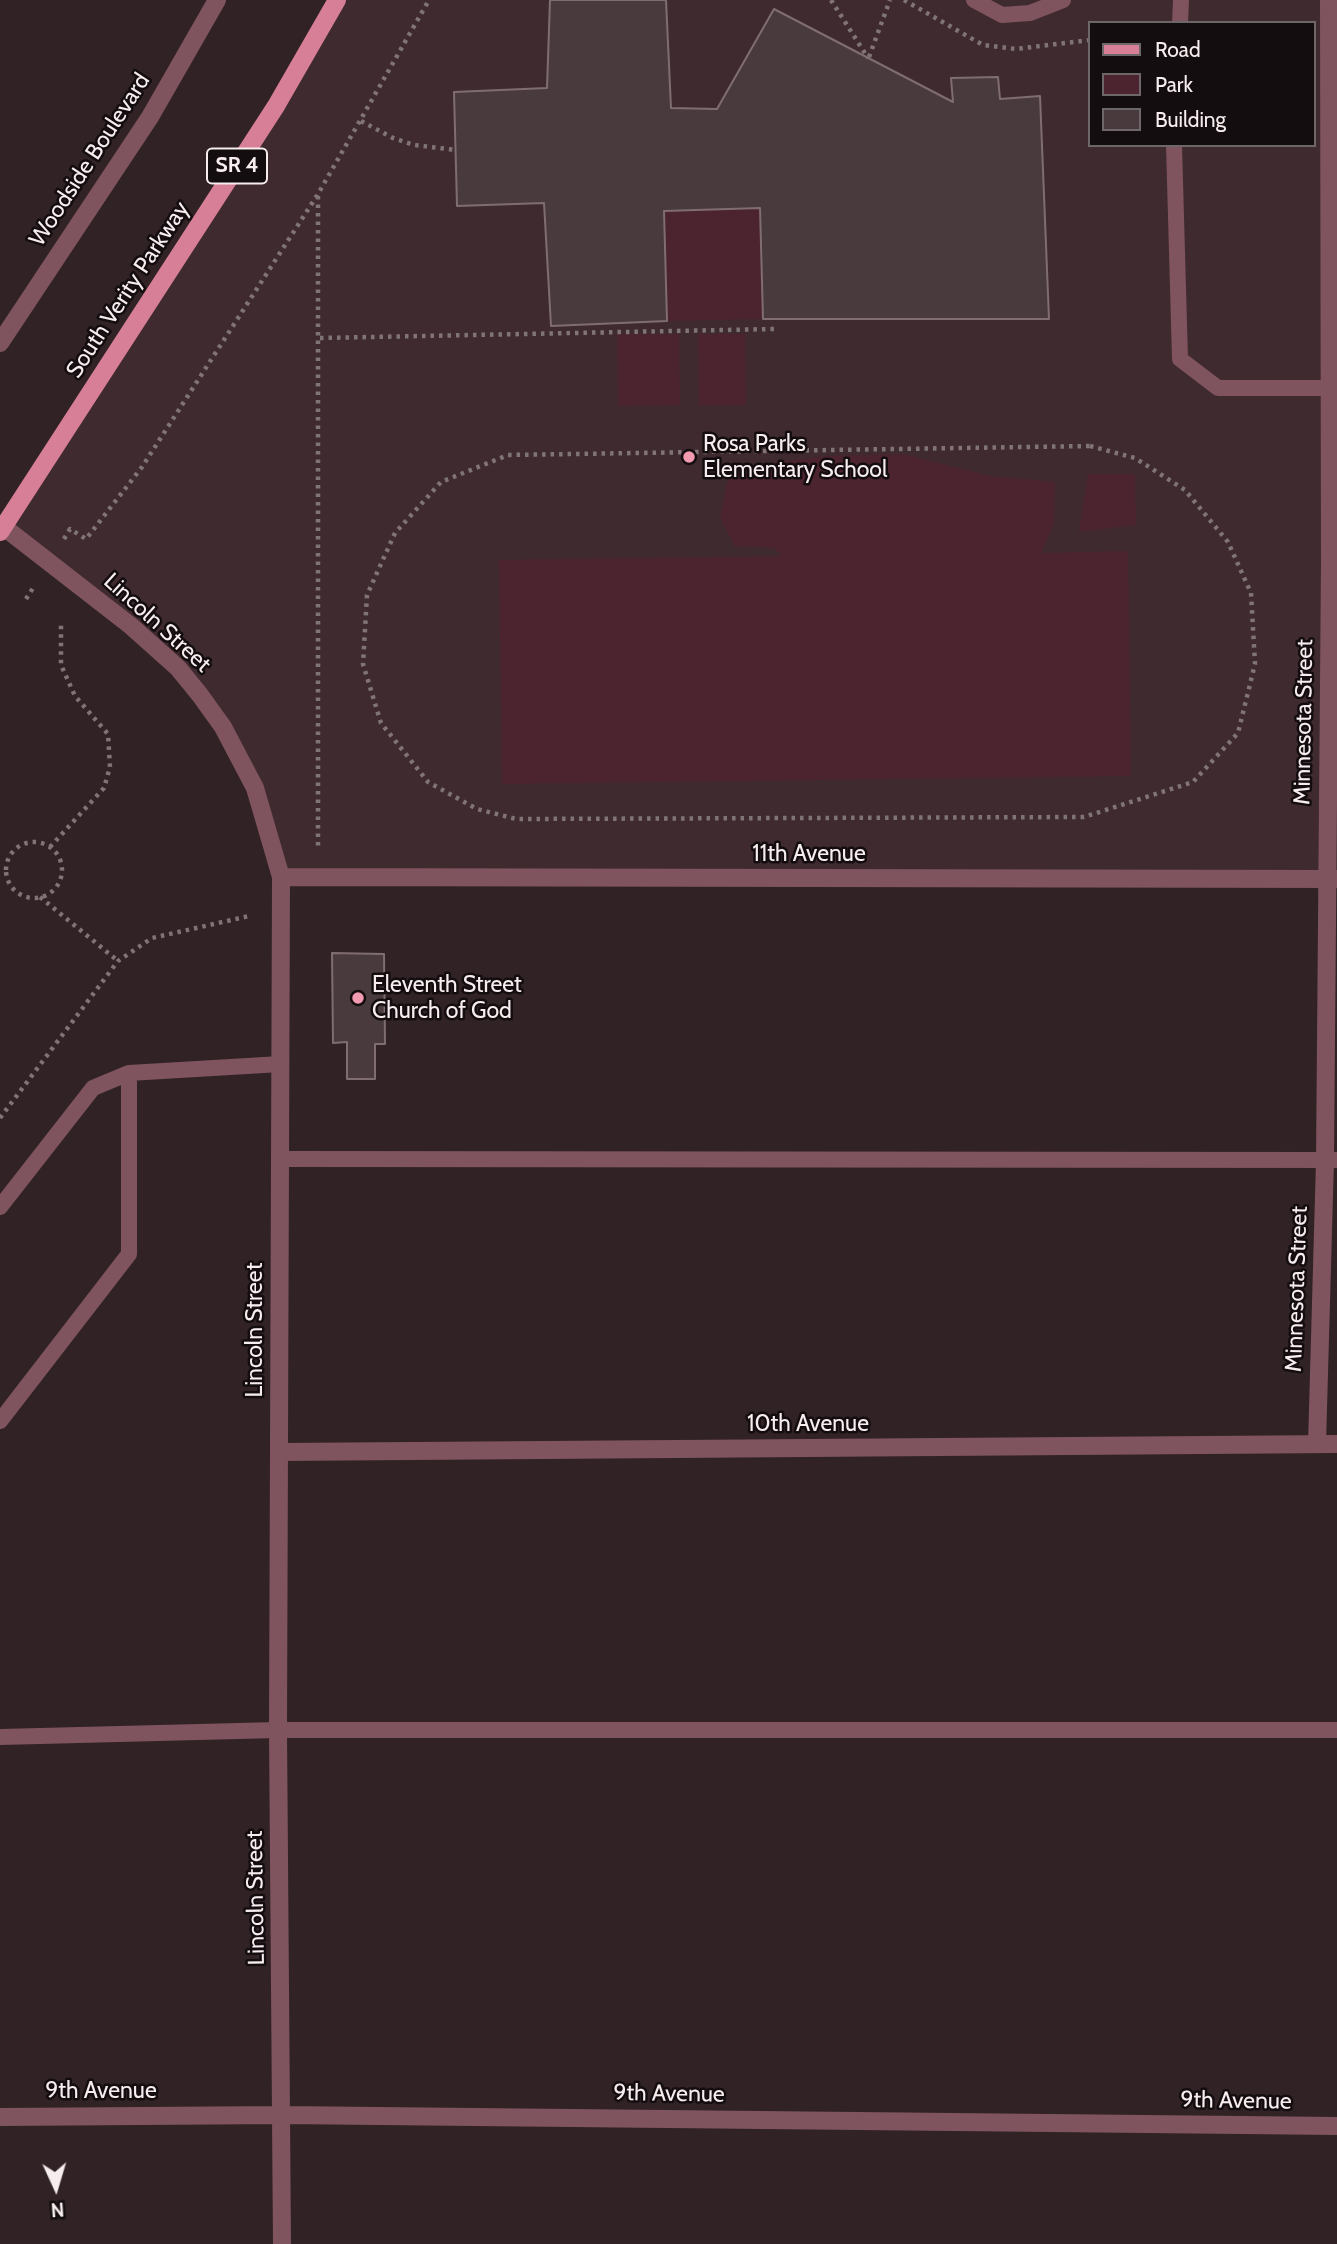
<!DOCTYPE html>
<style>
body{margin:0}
#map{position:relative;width:1337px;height:2244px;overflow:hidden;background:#302225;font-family:Cabin,sans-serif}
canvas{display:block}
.legend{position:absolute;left:1088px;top:21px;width:228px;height:126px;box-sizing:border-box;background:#130d0f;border:2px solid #6e6769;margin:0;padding:9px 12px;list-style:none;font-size:21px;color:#f7edef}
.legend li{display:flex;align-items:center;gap:14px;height:35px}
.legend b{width:35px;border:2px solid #6e6769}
.north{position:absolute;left:21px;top:2153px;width:70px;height:70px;-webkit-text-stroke:5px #130d0f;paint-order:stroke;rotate:176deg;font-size:19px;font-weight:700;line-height:28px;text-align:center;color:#f7edef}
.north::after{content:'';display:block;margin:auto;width:24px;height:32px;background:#f7edef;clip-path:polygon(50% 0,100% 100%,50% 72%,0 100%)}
</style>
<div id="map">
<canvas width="1337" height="2244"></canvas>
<ul class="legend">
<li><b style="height:9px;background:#d77f96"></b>Road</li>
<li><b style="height:19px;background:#4c2430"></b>Park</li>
<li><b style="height:19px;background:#493a3d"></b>Building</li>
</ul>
<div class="north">N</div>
</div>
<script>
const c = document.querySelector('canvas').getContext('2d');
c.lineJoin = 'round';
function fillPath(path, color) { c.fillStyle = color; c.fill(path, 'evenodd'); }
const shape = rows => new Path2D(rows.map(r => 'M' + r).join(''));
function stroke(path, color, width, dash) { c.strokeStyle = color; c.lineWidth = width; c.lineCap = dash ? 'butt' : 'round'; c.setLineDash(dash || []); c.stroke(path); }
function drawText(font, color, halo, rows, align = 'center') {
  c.font = font + ' Cabin,sans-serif'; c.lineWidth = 5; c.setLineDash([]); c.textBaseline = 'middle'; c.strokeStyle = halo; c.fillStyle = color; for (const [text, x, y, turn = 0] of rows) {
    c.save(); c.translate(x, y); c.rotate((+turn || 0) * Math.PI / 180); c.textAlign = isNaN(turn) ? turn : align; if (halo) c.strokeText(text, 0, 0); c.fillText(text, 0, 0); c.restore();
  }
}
fillPath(shape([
 [337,0,1329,0,1326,880,281,877,255,788,200,695,4,526],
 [1090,23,1314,23,1314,145,1090,145]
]), '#3f2a2f');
fillPath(shape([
 [760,208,763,319,667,321,664,211],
 [617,334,679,334,680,405,618,406],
 [698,334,745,334,746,405,699,405],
 [903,454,990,476,1055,482,1054,524,1041,553,1128,551,1131,776,502,784,499,560,782,556,774,548,735,546,720,518,730,468,827,456],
 [1088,474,1135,474,1136,525,1079,532]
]), '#4c2430');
const building = shape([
 [550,0,666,0,671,108,717,109,774,9,953,102,951,78,998,77,1000,99,1040,96,1049,319,763,319,760,208,664,211,667,321,551,326,544,203,457,206,454,92,547,88,550,0],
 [332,953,384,954,385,1044,375,1044,375,1079,347,1079,347,1042,333,1043,332,953]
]);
fillPath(building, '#493a3d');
stroke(building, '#7f6d71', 2);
stroke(shape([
 [831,0,868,58],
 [904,0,983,45,1016,49,1090,40],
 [869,57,890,0],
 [361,121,393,138,414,145,456,150],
 [318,196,318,846],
 [320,338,775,329],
 [1090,446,1135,458,1185,490,1228,542,1251,593,1255,664,1238,733,1193,782,1084,817,516,819,477,809,428,782,381,723,363,664,367,595,395,533,441,482,508,455,1090,446],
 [64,539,70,529,86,539,142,467,318,194,429,0],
 [26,599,35,585],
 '6 870a28 28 0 1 1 56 0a28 28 0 1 1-56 0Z',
 [50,847,104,788,110,767,108,734,75,696,61,665,61,624],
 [40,897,118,961],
 [0,1118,118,961,152,938,249,916]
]), '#817477', 4.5, [3.5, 5]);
stroke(shape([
 [974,0,1002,15,1030,13,1063,0],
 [1180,23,1181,0],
 [1174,145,1180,359,1218,388,1328,388],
 [281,1159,1337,1160],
 [0,1207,93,1088,129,1073,281,1064],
 [0,1421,129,1254,129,1073],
 [0,1737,278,1730,1337,1730]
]), '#7f545e', 16);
stroke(shape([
 [0,343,150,117,217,0],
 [0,524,131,626,178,668,200,695,223,727,255,788,281,877,278,1730,282,2244],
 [281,877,1337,879],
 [1317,1444,1325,1161,1330,564,1329,0],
 [279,1452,1337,1444],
 [0,2117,283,2115,1337,2126]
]), '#7f545e', 18);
stroke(shape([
 [0,532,276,106,337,0]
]), '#d77f96', 18);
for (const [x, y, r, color] of [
 [689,457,7,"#f29ab0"],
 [358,998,7,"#f29ab0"]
]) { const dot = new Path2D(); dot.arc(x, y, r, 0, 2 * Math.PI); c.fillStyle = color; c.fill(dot); stroke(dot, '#130d0f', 2.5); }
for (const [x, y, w] of [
 [237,166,60]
]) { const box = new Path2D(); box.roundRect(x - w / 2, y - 17.5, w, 35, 5); c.fillStyle = '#130d0f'; c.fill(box); stroke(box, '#f7edef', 2); }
drawText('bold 21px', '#f7edef', null, [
 ["SR 4",237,166]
]);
drawText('23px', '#f7edef', '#130d0f', [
 ["Woodside Boulevard",90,160,-57],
 ["South Verity Parkway",128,290,-57],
 ["Lincoln Street",157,623,42],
 ["Minnesota Street",1304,722,-89],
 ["11th Avenue",809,854],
 ["Minnesota Street",1297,1289,-88],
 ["Lincoln Street",255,1330,-90],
 ["10th Avenue",808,1424],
 ["Lincoln Street",256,1898,-91],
 ["9th Avenue",101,2091],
 ["9th Avenue",669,2094,1],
 ["9th Avenue",1236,2101,1]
]);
drawText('23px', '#f7edef', '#130d0f', [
 ["Rosa Parks",703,444],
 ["Elementary School",703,470],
 ["Eleventh Street",372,985],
 ["Church of God",372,1011]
], 'left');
</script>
